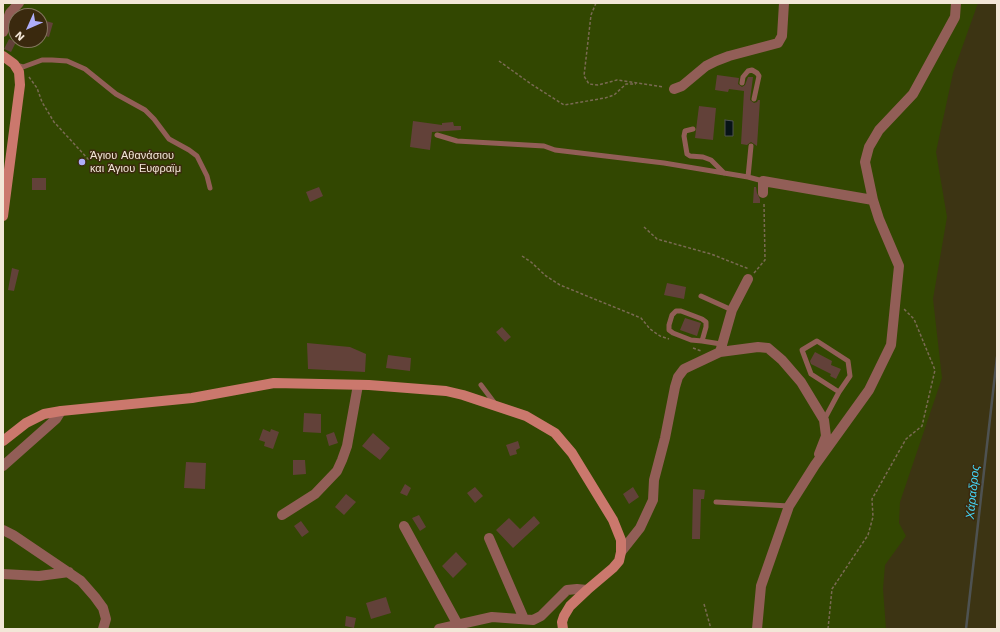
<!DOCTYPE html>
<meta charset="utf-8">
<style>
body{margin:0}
#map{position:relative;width:1000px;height:632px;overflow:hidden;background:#3a290e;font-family:"Work Sans",sans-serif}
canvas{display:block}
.frame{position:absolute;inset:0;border:4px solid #f2e6d7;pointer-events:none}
.north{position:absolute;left:8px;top:8px;width:40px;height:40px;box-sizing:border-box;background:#3a290e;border:1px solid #84755e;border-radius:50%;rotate:225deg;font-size:11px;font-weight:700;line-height:16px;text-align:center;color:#f2e6d7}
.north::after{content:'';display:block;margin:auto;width:14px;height:18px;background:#afaefa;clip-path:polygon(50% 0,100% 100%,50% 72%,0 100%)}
</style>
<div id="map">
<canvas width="1000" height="632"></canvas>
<div class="frame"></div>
<div class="north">N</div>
</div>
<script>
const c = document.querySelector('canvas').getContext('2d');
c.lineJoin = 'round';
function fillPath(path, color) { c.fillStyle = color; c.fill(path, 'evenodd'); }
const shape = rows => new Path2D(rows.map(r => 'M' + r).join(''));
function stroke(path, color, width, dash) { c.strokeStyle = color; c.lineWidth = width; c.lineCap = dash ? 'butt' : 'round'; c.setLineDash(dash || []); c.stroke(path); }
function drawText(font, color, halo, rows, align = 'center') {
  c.font = font + ' "Work Sans",sans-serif'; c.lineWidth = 3; c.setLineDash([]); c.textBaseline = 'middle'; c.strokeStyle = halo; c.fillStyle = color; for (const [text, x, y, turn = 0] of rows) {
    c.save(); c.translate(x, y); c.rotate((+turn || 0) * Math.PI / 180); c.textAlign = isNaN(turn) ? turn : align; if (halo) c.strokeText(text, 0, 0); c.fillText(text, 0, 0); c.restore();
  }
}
fillPath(shape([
 [3,3,997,3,997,629,3,629],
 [16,16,40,16,40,40,16,40]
]), '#324701');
fillPath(shape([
 [978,3,997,3,997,629,886,629,883,589,885,565,906,536,899,523,900,502,942,378,933,299,947,217,936,152,953,73]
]), '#3c3413');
const water = shape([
 [725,120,733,121,733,136,725,136,725,120]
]);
fillPath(water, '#071317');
stroke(water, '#4e5251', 1);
stroke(shape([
 [966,629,997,357]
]), '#4e5251', 2.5);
fillPath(shape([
 [46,21,53,23,49,37,42,35],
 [9,39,16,42,11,52,4,49],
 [717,75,739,78,738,84,742,87,745,85,748,77,753,77,750,100,754,103,757,102,758,100,760,100,757,146,751,142,747,145,741,144,744,91,729,89,728,92,715,90],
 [699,106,716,108,713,140,695,138],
 [413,121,442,125,442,123,453,122,454,126,461,126,461,130,432,132,430,150,410,147],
 [32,178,46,178,46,190,32,190],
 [319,187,323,196,310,202,306,192],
 [754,187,756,187,757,193,760,199,760,203,753,203],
 [12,268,19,270,14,291,8,290],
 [667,283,686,287,684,299,664,295],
 [685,318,701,323,697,336,680,330],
 [502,327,511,337,505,342,496,332],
 [307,343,350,347,366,354,365,372,308,369],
 [815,352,832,361,831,365,841,369,836,379,830,376,831,374,811,364,810,361],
 [388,355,411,358,410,371,386,368],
 [304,413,321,414,321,433,303,432],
 [263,429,270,432,271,429,279,432,273,449,264,446,265,442,259,440],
 [334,432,338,443,329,446,326,435],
 [373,433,390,448,380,460,362,446],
 [518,441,520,448,516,450,517,454,510,456,506,445],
 [293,460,305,460,306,474,293,475],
 [186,462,206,463,205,489,184,488],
 [405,484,411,488,407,496,400,493],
 [475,487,483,496,475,503,467,493],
 [633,487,639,497,629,504,623,494],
 [693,489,705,490,704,499,701,499,700,539,692,539],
 [346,494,356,502,344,515,335,507],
 [419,515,426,527,420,531,412,518],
 [534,516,540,523,513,548,496,530,509,518,520,529],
 [301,521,309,532,302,537,294,526],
 [456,552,467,564,453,578,442,566],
 [386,597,391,613,371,619,366,603],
 [346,616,356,618,354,628,345,626]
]), '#624139');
stroke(shape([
 [596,3,591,15,584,76,589,84,598,85,617,80,664,87],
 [499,61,531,84,564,105,605,98,614,95,626,84,636,84],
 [29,77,37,88,42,102,54,122,89,160],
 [644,227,657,239,711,254,749,269],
 [522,256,531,262,546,276,560,285,641,318,650,329,660,336,669,339],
 [754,273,765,260,764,203],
 [693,348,701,351],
 [704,604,711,629],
 [828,629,832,589,868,535,873,517,872,499,906,439,922,426,935,370,914,319,904,309]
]), '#7a6a53', 1.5, [3, 2]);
stroke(shape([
 [16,65,23,67,42,60,52,60,67,61,85,69,116,94,145,110,154,119,169,139,189,150,197,156,207,176,210,188],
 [742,83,743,77,748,71,752,70,757,73,759,76,754,99],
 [693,129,685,131,684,136,687,154,690,156,703,157,711,160,724,173],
 [437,135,457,141,544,146,555,150,664,163,748,177,763,181],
 [748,177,751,146],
 [701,296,732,310],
 [702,341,706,327,706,322,702,319,681,311,676,311,672,315,669,325,669,330,673,333,691,340,702,341,721,344],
 [481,385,496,405],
 [824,420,839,392,850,376,848,361,817,341,802,350,811,374,839,392],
 [716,502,789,506]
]), '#925e57', 5);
stroke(shape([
 [3,32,10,13,19,3],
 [674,89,682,86,706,66,716,61,729,56,778,43,782,36,784,3],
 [763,193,763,181,873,200],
 [720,352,732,310,748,279],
 [3,466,56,419,61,411],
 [282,515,315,494,337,471,342,460,347,446,358,385],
 [404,526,458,625],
 [3,530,13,535,81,581,95,597,103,608,106,619,103,629],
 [489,538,524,619],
 [621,552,640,528,653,500,654,480,665,438,675,387,678,377,684,369,720,352,758,347,768,348,782,360,801,382,824,420,826,436,819,454],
 [3,574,39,576,69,572],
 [439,629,492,617,533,620,541,616,567,590,577,589,587,590],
 [757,629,761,586,789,506,815,465,869,390,891,345,899,266,879,219,873,200,865,162,869,147,879,130,913,94,955,17,956,3]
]), '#925e57', 10);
stroke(shape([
 [3,56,14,64,19,72,20,85,3,216],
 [3,441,26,423,44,414,61,411,192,398,274,383,369,385,446,391,463,395,526,416,555,433,572,453,613,520,621,540,621,552,619,561,613,568,587,590,570,606,564,616,562,622,563,629]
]), '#cb786d', 10);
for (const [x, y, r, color] of [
 [82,162,4,"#afaefa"]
]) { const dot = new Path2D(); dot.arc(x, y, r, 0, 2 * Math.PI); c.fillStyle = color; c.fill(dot); stroke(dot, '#3a290e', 1.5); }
drawText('11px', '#f2e6d7', '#3a290e', [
 ["Άγιου Αθανάσιου",90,156],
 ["και Άγιου Ευφραϊμ",90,169]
], 'left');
drawText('italic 12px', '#45d3f3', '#3a290e', [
 ["Χάραδρος",973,492,-84]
]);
</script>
